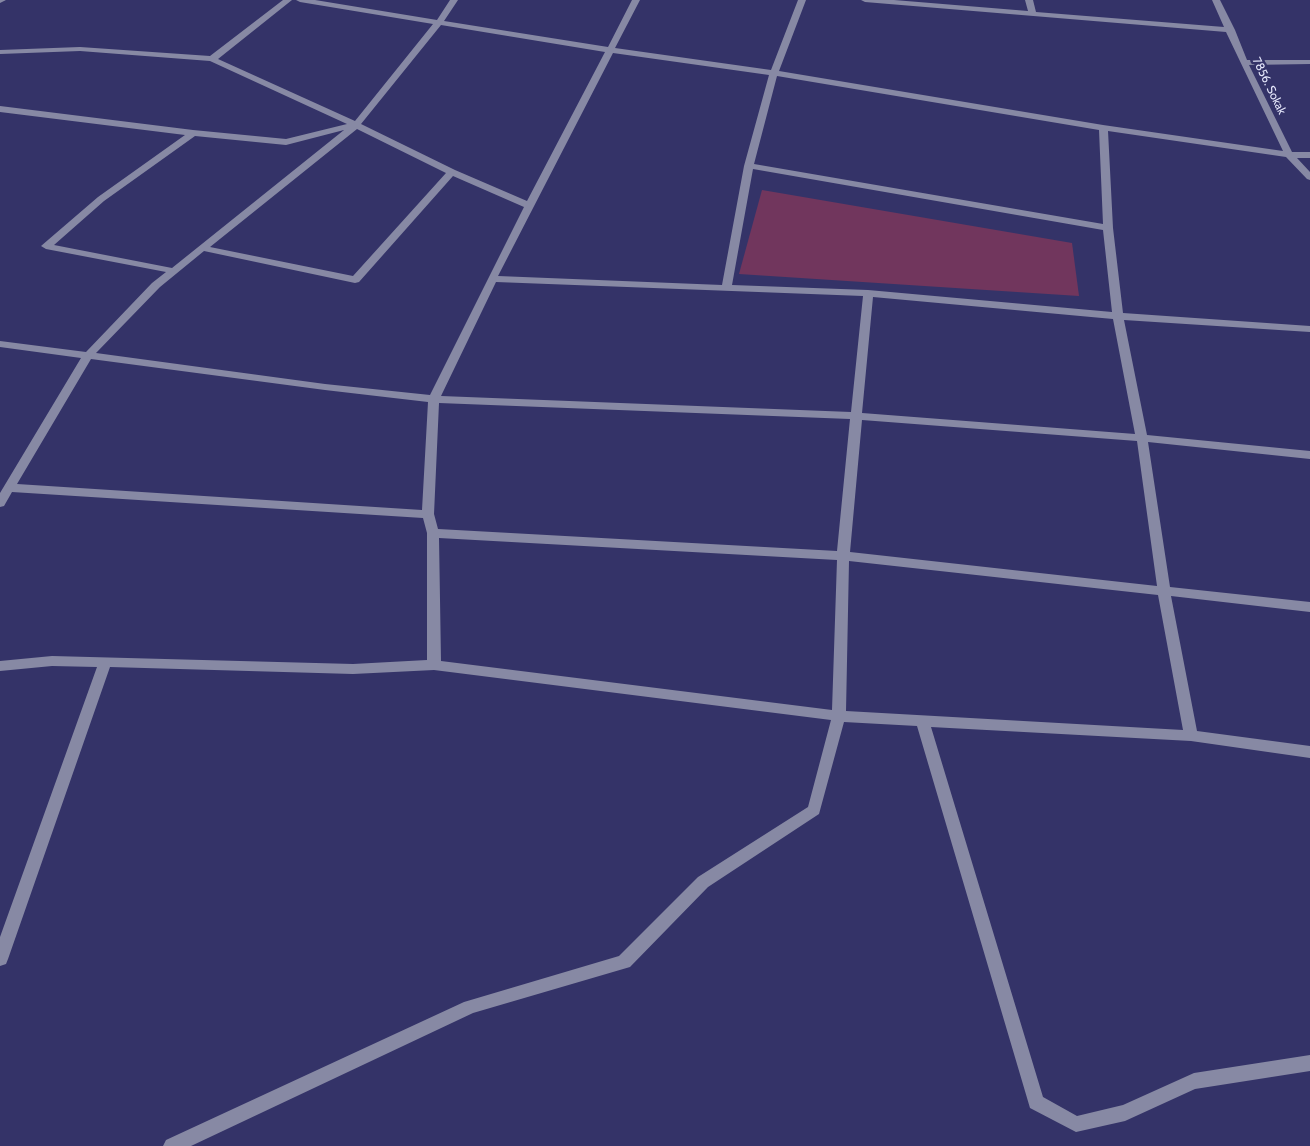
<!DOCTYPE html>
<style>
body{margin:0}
canvas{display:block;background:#343368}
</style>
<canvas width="1310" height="1146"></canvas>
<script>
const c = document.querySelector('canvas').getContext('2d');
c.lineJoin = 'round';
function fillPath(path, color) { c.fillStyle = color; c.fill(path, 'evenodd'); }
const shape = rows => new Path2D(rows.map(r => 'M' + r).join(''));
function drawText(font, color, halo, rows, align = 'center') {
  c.font = font + ' Cabin,sans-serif'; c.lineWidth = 5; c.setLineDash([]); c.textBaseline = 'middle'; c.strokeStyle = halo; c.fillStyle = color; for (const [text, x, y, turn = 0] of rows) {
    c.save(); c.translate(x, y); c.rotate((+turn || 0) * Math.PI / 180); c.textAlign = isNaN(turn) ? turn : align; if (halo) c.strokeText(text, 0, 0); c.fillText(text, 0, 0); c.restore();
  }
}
fillPath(shape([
 [762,190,1072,243,1079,296,739,274]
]), '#71365d');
fillPath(shape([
 [0,0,6,0,0,3,0,0],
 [283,0,292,0,218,59,355,121,433,24,300,2,296,0,315,0,437,20,450,0,458,0,444,21,608,47,632,0,640,0,615,48,771,70,798,0,806,0,779,71,1103,125,1283,151,1226,32,865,2,861,0,894,0,1028,11,1025,0,1033,0,1036,12,1224,27,1212,0,1220,0,1235,30,1247,60,1310,60,1310,64,1249,65,1292,152,1310,152,1310,158,1297,158,1310,172,1310,180,1307,179,1286,157,1108,131,1113,228,1123,313,1310,326,1310,332,1124,320,1147,435,1310,451,1310,459,1148,442,1170,587,1310,602,1310,612,1171,596,1197,731,1310,746,1310,758,1191,741,931,727,1043,1097,1077,1116,1123,1105,1194,1073,1310,1055,1310,1071,1195,1089,1125,1121,1076,1132,1030,1108,917,726,844,722,819,814,708,887,630,967,473,1013,191,1146,163,1146,166,1140,464,1002,619,956,698,877,808,807,831,720,434,670,353,674,110,667,8,959,6,964,0,966,0,937,97,667,52,666,0,671,0,661,52,656,353,664,427,660,427,533,423,518,12,492,4,506,0,507,0,493,81,358,0,347,0,341,86,352,152,283,166,272,46,249,41,246,98,197,185,135,0,112,0,106,193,130,286,139,347,124,210,61,80,51,0,54,0,50,80,47,210,56,283,0],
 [441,25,605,52,527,201,455,170,361,124,441,25],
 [613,53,769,75,744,166,722,285,498,276,613,53],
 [777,76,1099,130,1103,224,754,164,777,76],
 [357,129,446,173,353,276,210,247,357,129],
 [344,130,172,268,54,245,104,201,195,136,286,145,344,130],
 [753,169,1103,230,1112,312,868,290,732,285,753,169],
 [453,176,524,207,430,395,325,384,96,353,160,287,204,251,355,283,359,282,453,176],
 [496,282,863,296,851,412,441,396,496,282],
 [873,297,1113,319,1135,434,862,413,873,297],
 [91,359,325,390,428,402,422,510,17,484,91,359],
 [439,403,850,419,837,551,438,529,434,514,439,403],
 [862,420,1137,441,1157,586,850,552,862,420],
 [439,538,837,560,832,710,441,661,439,538],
 [849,561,1158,595,1183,730,846,711,849,561]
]), '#8789a4');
drawText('12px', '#e5e7fb', '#343368', [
 ["7856. Sokak",1269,86,64]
]);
</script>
